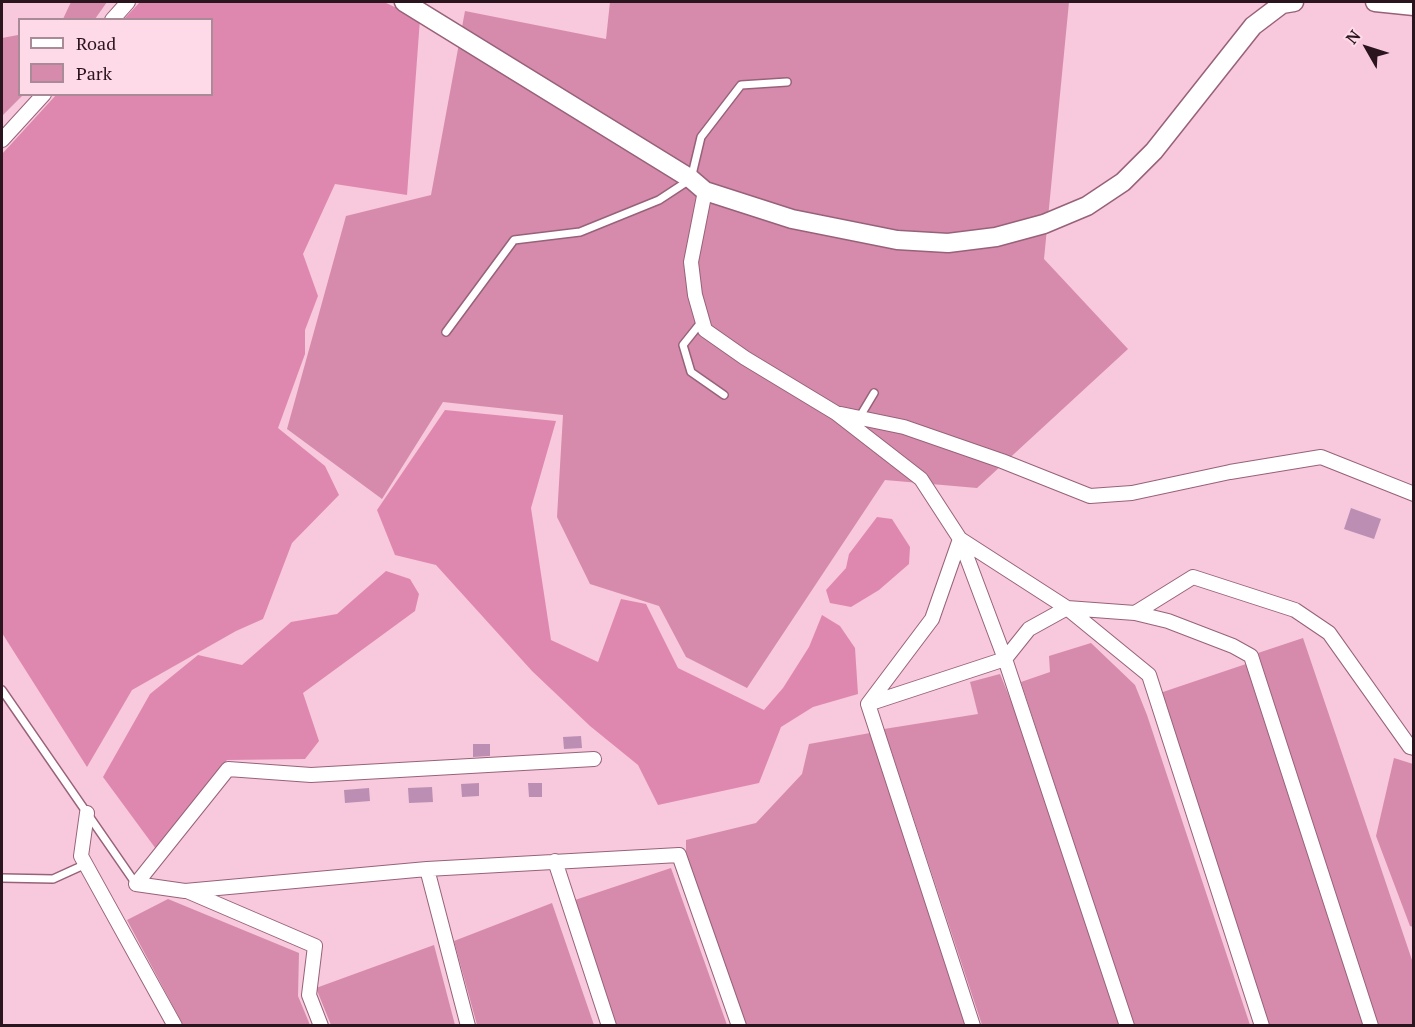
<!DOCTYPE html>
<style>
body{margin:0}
#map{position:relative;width:1415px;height:1027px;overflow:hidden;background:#f8c8dc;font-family:"PT Serif",serif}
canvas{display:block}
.frame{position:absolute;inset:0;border:3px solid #2a151e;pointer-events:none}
.legend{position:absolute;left:18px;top:18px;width:195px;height:78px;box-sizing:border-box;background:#fed9e8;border:2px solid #a98b97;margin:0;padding:8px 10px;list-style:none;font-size:18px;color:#2a151e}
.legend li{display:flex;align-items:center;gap:12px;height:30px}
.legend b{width:30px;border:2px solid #a98b97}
.north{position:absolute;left:1337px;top:18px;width:60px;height:60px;-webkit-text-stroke:4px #fed9e8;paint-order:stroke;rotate:309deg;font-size:16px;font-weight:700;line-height:24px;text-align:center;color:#2a151e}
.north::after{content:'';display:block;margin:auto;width:21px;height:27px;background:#2a151e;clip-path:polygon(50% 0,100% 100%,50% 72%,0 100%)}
</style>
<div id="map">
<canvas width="1415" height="1027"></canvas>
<div class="frame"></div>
<ul class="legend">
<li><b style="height:8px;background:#fff"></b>Road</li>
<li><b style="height:16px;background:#d68bac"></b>Park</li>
</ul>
<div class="north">N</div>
</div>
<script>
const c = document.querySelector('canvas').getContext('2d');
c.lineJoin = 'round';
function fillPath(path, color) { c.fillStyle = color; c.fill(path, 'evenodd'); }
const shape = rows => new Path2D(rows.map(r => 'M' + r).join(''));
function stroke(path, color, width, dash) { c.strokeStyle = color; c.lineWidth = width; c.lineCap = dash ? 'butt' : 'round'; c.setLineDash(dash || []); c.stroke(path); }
fillPath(shape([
 [71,2,107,2,95,19,63,19],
 [610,2,1069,2,1044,259,1128,349,977,488,885,480,747,688,686,657,659,606,590,584,557,517,563,415,443,402,382,499,287,429,346,216,431,195,465,11,606,39],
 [18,35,20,94,23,95,2,116,2,38],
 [1303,638,1413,963,1413,1025,1377,1025,1258,653],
 [1091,643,1135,685,1147,715,1250,1025,1133,1025,1021,682,1050,672,1049,656],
 [1246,664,1363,1025,1267,1025,1160,693],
 [1000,674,1024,733,1119,1025,982,1025,884,729,978,714,970,682],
 [870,733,966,1025,744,1025,686,855,686,840,756,823,802,774,809,744],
 [1394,758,1413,764,1413,927,1410,926,1376,836],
 [671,868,727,1025,610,1025,569,902],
 [168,899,299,953,298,996,310,1025,183,1025,127,920],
 [552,903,594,1025,477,1025,454,941],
 [434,945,455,1025,331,1025,316,988]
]), '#d68bac');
fillPath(shape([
 [140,2,384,2,420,19,407,195,335,184,303,254,318,296,305,330,305,354,278,428,325,466,339,495,292,543,263,619,236,631,132,690,87,767,2,633,2,154,56,95,212,94,212,20,124,19],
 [445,410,556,421,531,508,551,640,598,662,621,599,646,604,678,668,764,710,783,688,809,647,822,615,840,626,855,648,858,694,813,707,781,727,759,783,658,805,638,765,590,726,532,671,436,565,395,555,377,510],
 [877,517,892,519,910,547,909,564,879,590,851,607,830,603,826,590,846,568,849,554],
 [386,571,410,579,419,594,415,611,303,693,319,741,305,759,227,760,156,849,103,777,150,694,198,655,242,665,291,622,337,614]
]), '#df88af');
fillPath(shape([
 [1351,508,1381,519,1374,539,1344,529],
 [581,736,582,748,564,749,563,737],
 [473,744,490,744,490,756,473,757],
 [479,783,479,796,462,797,461,784],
 [528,783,542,783,542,797,529,797],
 [432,787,433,802,409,803,408,788],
 [369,788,370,801,345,803,344,790]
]), '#bc8eb4');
const lane = shape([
 [703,320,683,345,691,372,724,395],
 [446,332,514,240,580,232,659,200,691,179,701,137,741,85,787,82],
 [859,418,874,393],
 [2,690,136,884],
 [2,878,53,879,86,864]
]);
const street = shape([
 [112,20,128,2],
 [2,140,44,94],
 [705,191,691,262,695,295,705,330,745,358,836,413,921,479,960,539,1005,659,1127,1026],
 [841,414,904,427,1002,461,1090,496,1132,493,1230,472,1321,457,1414,494],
 [1135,613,1193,577,1295,610,1329,633,1410,747,1414,748],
 [868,704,1005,659,1029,629,1067,608,1135,613,1168,621,1233,646,1251,656,1371,1026],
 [87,813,81,856,175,1026],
 [555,861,609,1026],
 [427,869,468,1026],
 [136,884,185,891,427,869,679,855,739,1026],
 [136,884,228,769,311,775,594,759],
 [187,891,315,946,309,995,321,1026],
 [973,1026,868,704,932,619,960,539,1067,608,1149,675,1262,1026]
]);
const secondary = shape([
 [404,2,691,179,705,191,792,219,897,240,948,243,996,237,1044,224,1087,206,1123,182,1154,151,1253,26,1282,4,1294,2],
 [1375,2,1414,6]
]);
stroke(lane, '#976279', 10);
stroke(street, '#976279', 16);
stroke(secondary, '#976279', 21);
stroke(lane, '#fff', 7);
stroke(street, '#fff', 14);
stroke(secondary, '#fff', 18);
</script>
